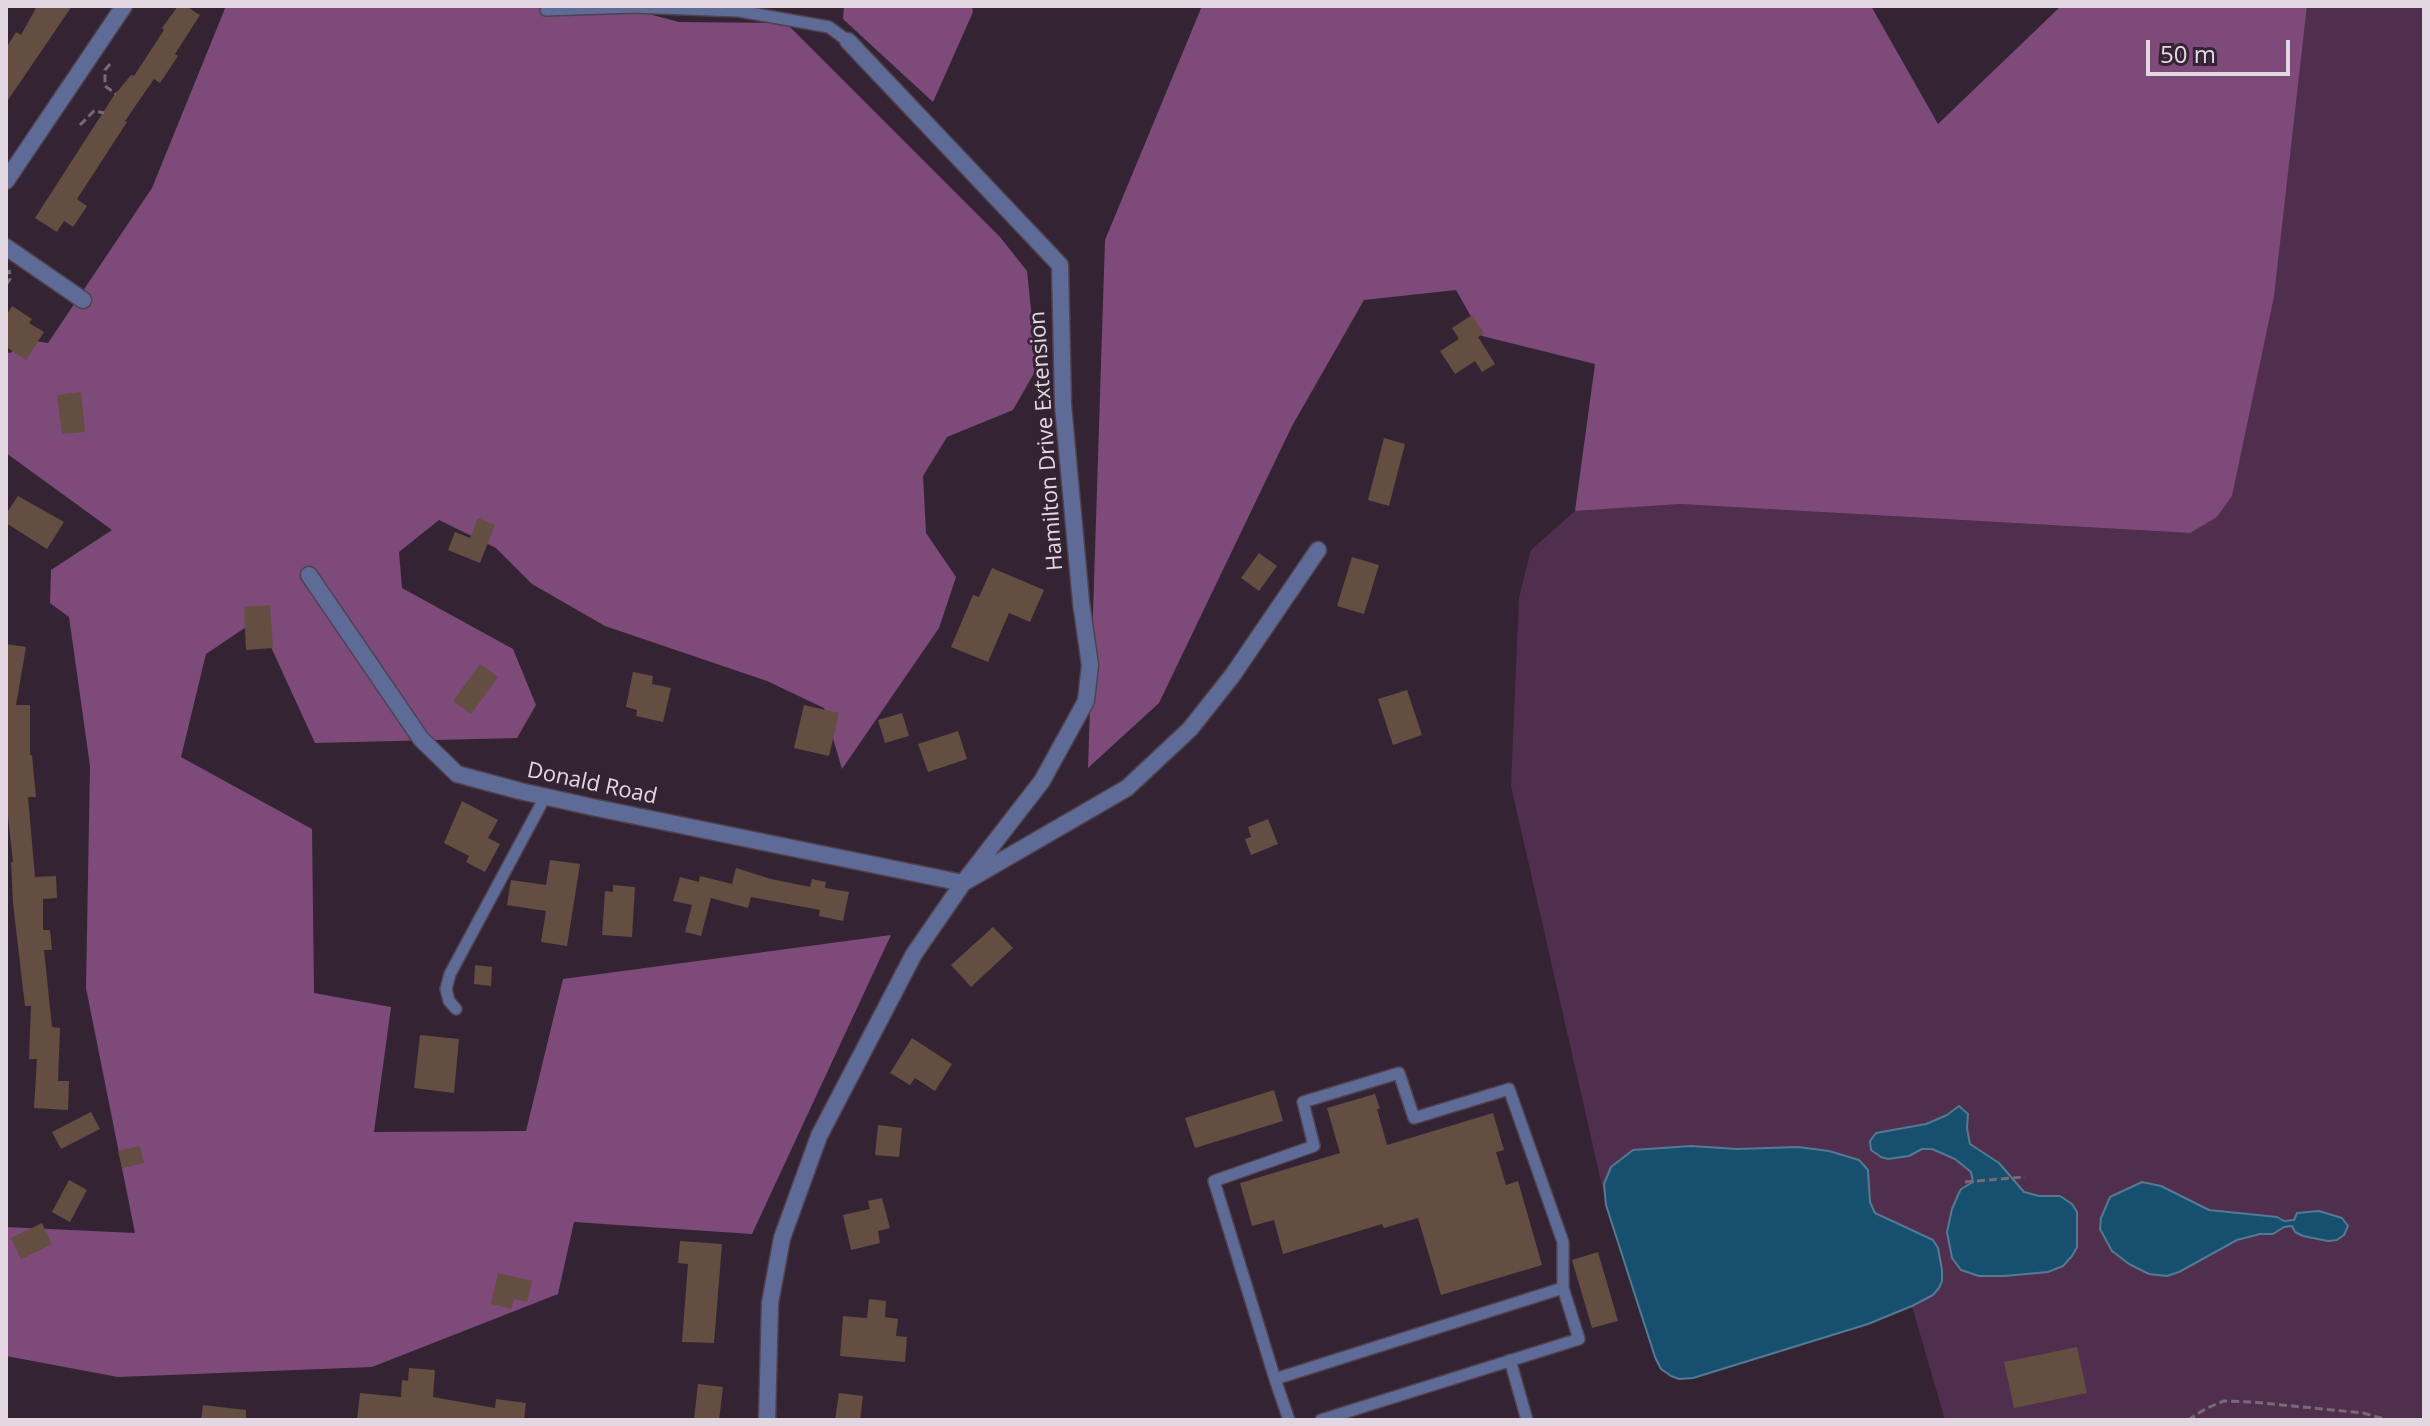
<!DOCTYPE html>
<style>
body{margin:0}
#map{position:relative;width:2430px;height:1426px;overflow:hidden;background:#342433;font-family:"Open Sans",sans-serif}
canvas{display:block}
.frame{position:absolute;inset:0;border:8px solid #e3d8e2;pointer-events:none}
.scale{position:absolute;left:2146px;top:40px;width:144px;height:36px;box-sizing:border-box;border:4px solid #e3d8e2;border-top:0;padding-left:10px;font-size:24px;line-height:28px;white-space:nowrap;color:#e3d8e2;-webkit-text-stroke:6px #342433;paint-order:stroke}
</style>
<div id="map">
<canvas width="2430" height="1426"></canvas>
<div class="frame"></div>
<div class="scale">50 m</div>
</div>
<script>
const c = document.querySelector('canvas').getContext('2d');
c.lineJoin = 'round';
function fillPath(path, color) { c.fillStyle = color; c.fill(path, 'evenodd'); }
const shape = rows => new Path2D(rows.map(r => 'M' + r).join(''));
function stroke(path, color, width, dash) { c.strokeStyle = color; c.lineWidth = width; c.lineCap = dash ? 'butt' : 'round'; c.setLineDash(dash || []); c.stroke(path); }
function drawText(font, color, halo, rows, align = 'center') {
  c.font = font + ' "Open Sans",sans-serif'; c.lineWidth = 6; c.setLineDash([]); c.textBaseline = 'middle'; c.strokeStyle = halo; c.fillStyle = color; for (const [text, x, y, turn = 0] of rows) {
    c.save(); c.translate(x, y); c.rotate((+turn || 0) * Math.PI / 180); c.textAlign = isNaN(turn) ? turn : align; if (halo) c.strokeText(text, 0, 0); c.fillText(text, 0, 0); c.restore();
  }
}
fillPath(shape([
 [2307,6,2424,6,2424,1420,1945,1420,1912,1306,1868,1324,1693,1378,1671,1376,1666,1373,1629,1277,1604,1194,1511,786,1519,598,1531,550,1575,511,1680,504,2189,533,2217,517,2232,495,2274,297]
]), '#502f4e');
fillPath(shape([
 [226,6,618,6,679,22,786,23,1000,237,1027,271,1037,368,1013,410,947,437,923,476,926,533,956,577,939,628,842,769,824,708,767,681,605,626,532,584,496,548,439,520,399,552,402,588,513,649,536,705,517,738,315,743,258,619,206,654,181,757,312,829,314,993,391,1007,374,1132,526,1131,563,979,891,935,752,1234,574,1222,558,1294,372,1367,118,1377,6,1356,6,1227,135,1233,86,988,90,766,69,617,50,603,51,570,112,530,6,453,6,352,10,353,28,340,48,343,152,188],
 [844,6,972,6,973,12,933,102,843,19],
 [1202,6,1871,6,1938,124,2061,6,2307,6,2274,297,2232,496,2217,517,2190,533,1680,504,1575,511,1595,364,1482,336,1456,290,1364,300,1292,426,1159,703,1088,768,1105,240]
]), '#7d4a7a');
const water = shape([
 [1959,1106,1968,1114,1967,1128,1970,1144,1999,1163,2024,1192,2039,1196,2060,1196,2072,1204,2077,1212,2077,1247,2072,1256,2063,1266,2048,1272,2005,1276,1979,1276,1961,1270,1952,1258,1947,1232,1952,1209,1958,1195,1961,1189,1973,1182,1971,1172,1955,1159,1932,1149,1922,1149,1909,1156,1888,1159,1881,1157,1871,1150,1870,1141,1876,1133,1926,1124,1947,1115,1959,1106],
 [1691,1146,1737,1149,1798,1147,1829,1151,1859,1160,1868,1170,1870,1202,1875,1213,1933,1240,1938,1248,1942,1270,1942,1281,1939,1288,1933,1295,1912,1306,1868,1324,1693,1378,1679,1379,1671,1376,1661,1369,1655,1357,1606,1205,1604,1184,1611,1167,1633,1150,1691,1146],
 [2142,1182,2161,1186,2209,1210,2277,1217,2284,1221,2294,1220,2297,1213,2319,1211,2342,1218,2348,1226,2344,1235,2337,1240,2328,1241,2303,1236,2295,1232,2292,1226,2284,1227,2273,1234,2260,1234,2237,1240,2179,1272,2167,1276,2149,1274,2129,1264,2112,1251,2100,1229,2101,1218,2110,1197,2142,1182]
]);
fillPath(water, '#17506f');
stroke(water, '#547992', 2);
fillPath(shape([
 [37,6,72,6,6,103,6,48,16,32,21,35],
 [178,6,186,6,200,15,175,54,178,56,160,83,154,79,125,121,127,122,77,199,87,206,73,227,64,221,57,232,35,218,113,97,131,75,134,76,164,30,162,28],
 [12,306,32,319,29,323,44,332,26,360,6,347,6,316],
 [1472,315,1484,334,1478,337,1495,364,1482,372,1475,361,1455,374,1440,351,1459,339,1452,328],
 [81,392,85,432,62,434,57,395],
 [1384,438,1405,444,1389,506,1368,500],
 [18,496,64,522,47,549,6,523,6,514],
 [478,518,495,525,480,563,448,550,455,532,470,538],
 [1259,553,1277,566,1259,591,1241,578],
 [1352,557,1379,565,1364,614,1337,606],
 [992,568,1044,590,1030,622,1009,613,988,662,951,647,973,595,979,597],
 [270,605,273,648,246,650,244,607],
 [6,644,26,647,16,705,30,705,30,755,32,755,36,797,28,797,35,877,56,876,57,898,43,899,43,930,50,930,52,950,44,950,52,1027,60,1028,58,1081,69,1081,68,1110,34,1108,37,1059,29,1059,31,1006,25,1006,13,903,11,862,13,862,6,798],
 [480,664,498,677,471,714,453,701],
 [633,672,653,676,652,684,671,688,663,722,636,716,637,710,626,707],
 [1407,690,1422,735,1393,745,1378,699],
 [804,705,839,713,829,756,794,748],
 [902,713,909,736,885,743,878,720],
 [958,731,967,759,928,772,918,744],
 [462,801,498,820,488,838,500,844,485,872,466,862,469,856,444,843],
 [1268,819,1278,844,1251,855,1245,839,1251,837,1248,827],
 [550,860,580,864,567,946,541,942,546,911,507,905,511,880,546,885],
 [736,868,771,879,810,887,812,879,826,882,825,888,849,892,843,921,819,916,820,910,751,897,748,908,711,898,701,936,685,932,692,905,673,901,680,877,699,882,700,876,732,884],
 [613,885,635,887,632,937,602,935,605,891,613,892],
 [993,927,1013,948,971,987,951,965],
 [475,965,492,967,491,986,474,984],
 [420,1035,459,1039,454,1093,414,1088],
 [912,1038,952,1064,935,1091,915,1078,910,1085,890,1073],
 [1274,1090,1283,1121,1195,1148,1185,1118],
 [1375,1094,1380,1109,1377,1109,1387,1145,1493,1113,1504,1150,1496,1152,1506,1185,1518,1181,1542,1265,1441,1295,1418,1218,1384,1228,1382,1224,1283,1254,1274,1220,1252,1226,1240,1183,1340,1153,1327,1108],
 [91,1112,100,1129,61,1149,52,1132],
 [878,1125,902,1128,899,1157,875,1155],
 [140,1146,144,1163,122,1168,118,1151],
 [69,1180,87,1190,70,1222,52,1212],
 [882,1198,890,1228,878,1231,880,1243,851,1250,843,1215,870,1209,868,1201],
 [42,1223,52,1244,21,1259,11,1238],
 [680,1241,722,1244,714,1343,682,1342,688,1264,678,1263],
 [1598,1252,1618,1321,1592,1328,1572,1260],
 [498,1273,532,1281,527,1302,514,1299,511,1309,491,1304],
 [869,1299,886,1301,885,1317,898,1319,896,1336,907,1337,905,1362,840,1356,843,1316,867,1318],
 [2077,1347,2087,1393,2014,1408,2004,1362],
 [409,1368,435,1370,433,1397,495,1408,496,1399,526,1403,524,1420,357,1420,360,1393,401,1397,402,1380,408,1381],
 [698,1384,723,1387,719,1420,694,1420],
 [839,1393,863,1396,860,1420,835,1420],
 [203,1405,246,1410,246,1420,201,1420]
]), '#634e41');
const lane = shape([
 [546,10,633,7,739,11,829,27,848,41],
 [456,1009,449,1001,446,989,450,974,545,797],
 [1510,1360,1527,1420],
 [1275,1379,1214,1181,1314,1146,1303,1102,1399,1073,1414,1118,1509,1089,1563,1242,1563,1288],
 [1289,1420,1275,1379,1563,1288,1579,1339,1321,1420]
]);
const street = shape([
 [6,181,124,6],
 [6,247,83,300],
 [309,575,421,739,457,774,520,791,592,807,963,883,1127,788,1190,729,1232,676,1318,550],
 [767,1420,770,1303,782,1238,819,1136,914,954,963,883,1042,781,1086,701,1090,665,1081,602,1063,405,1060,265,848,41]
]);
stroke(lane, '#50414f', 14);
stroke(street, '#50414f', 19);
stroke(shape([
 [110,64,105,70,105,86,116,94],
 [80,125,94,111,104,113],
 [6,285,10,279,9,270],
 [1965,1182,2025,1177],
 [2188,1420,2207,1408,2224,1401,2252,1402,2363,1413,2388,1420]
]), '#776976', 3, [8, 4]);
stroke(lane, '#5f6b97', 11);
stroke(street, '#5f6b97', 16);
drawText('22px', '#e3d8e2', '#342433', [
 ["Hamilton Drive Extension",1047,441,-94],
 ["Donald Road",592,784,12]
]);
</script>
